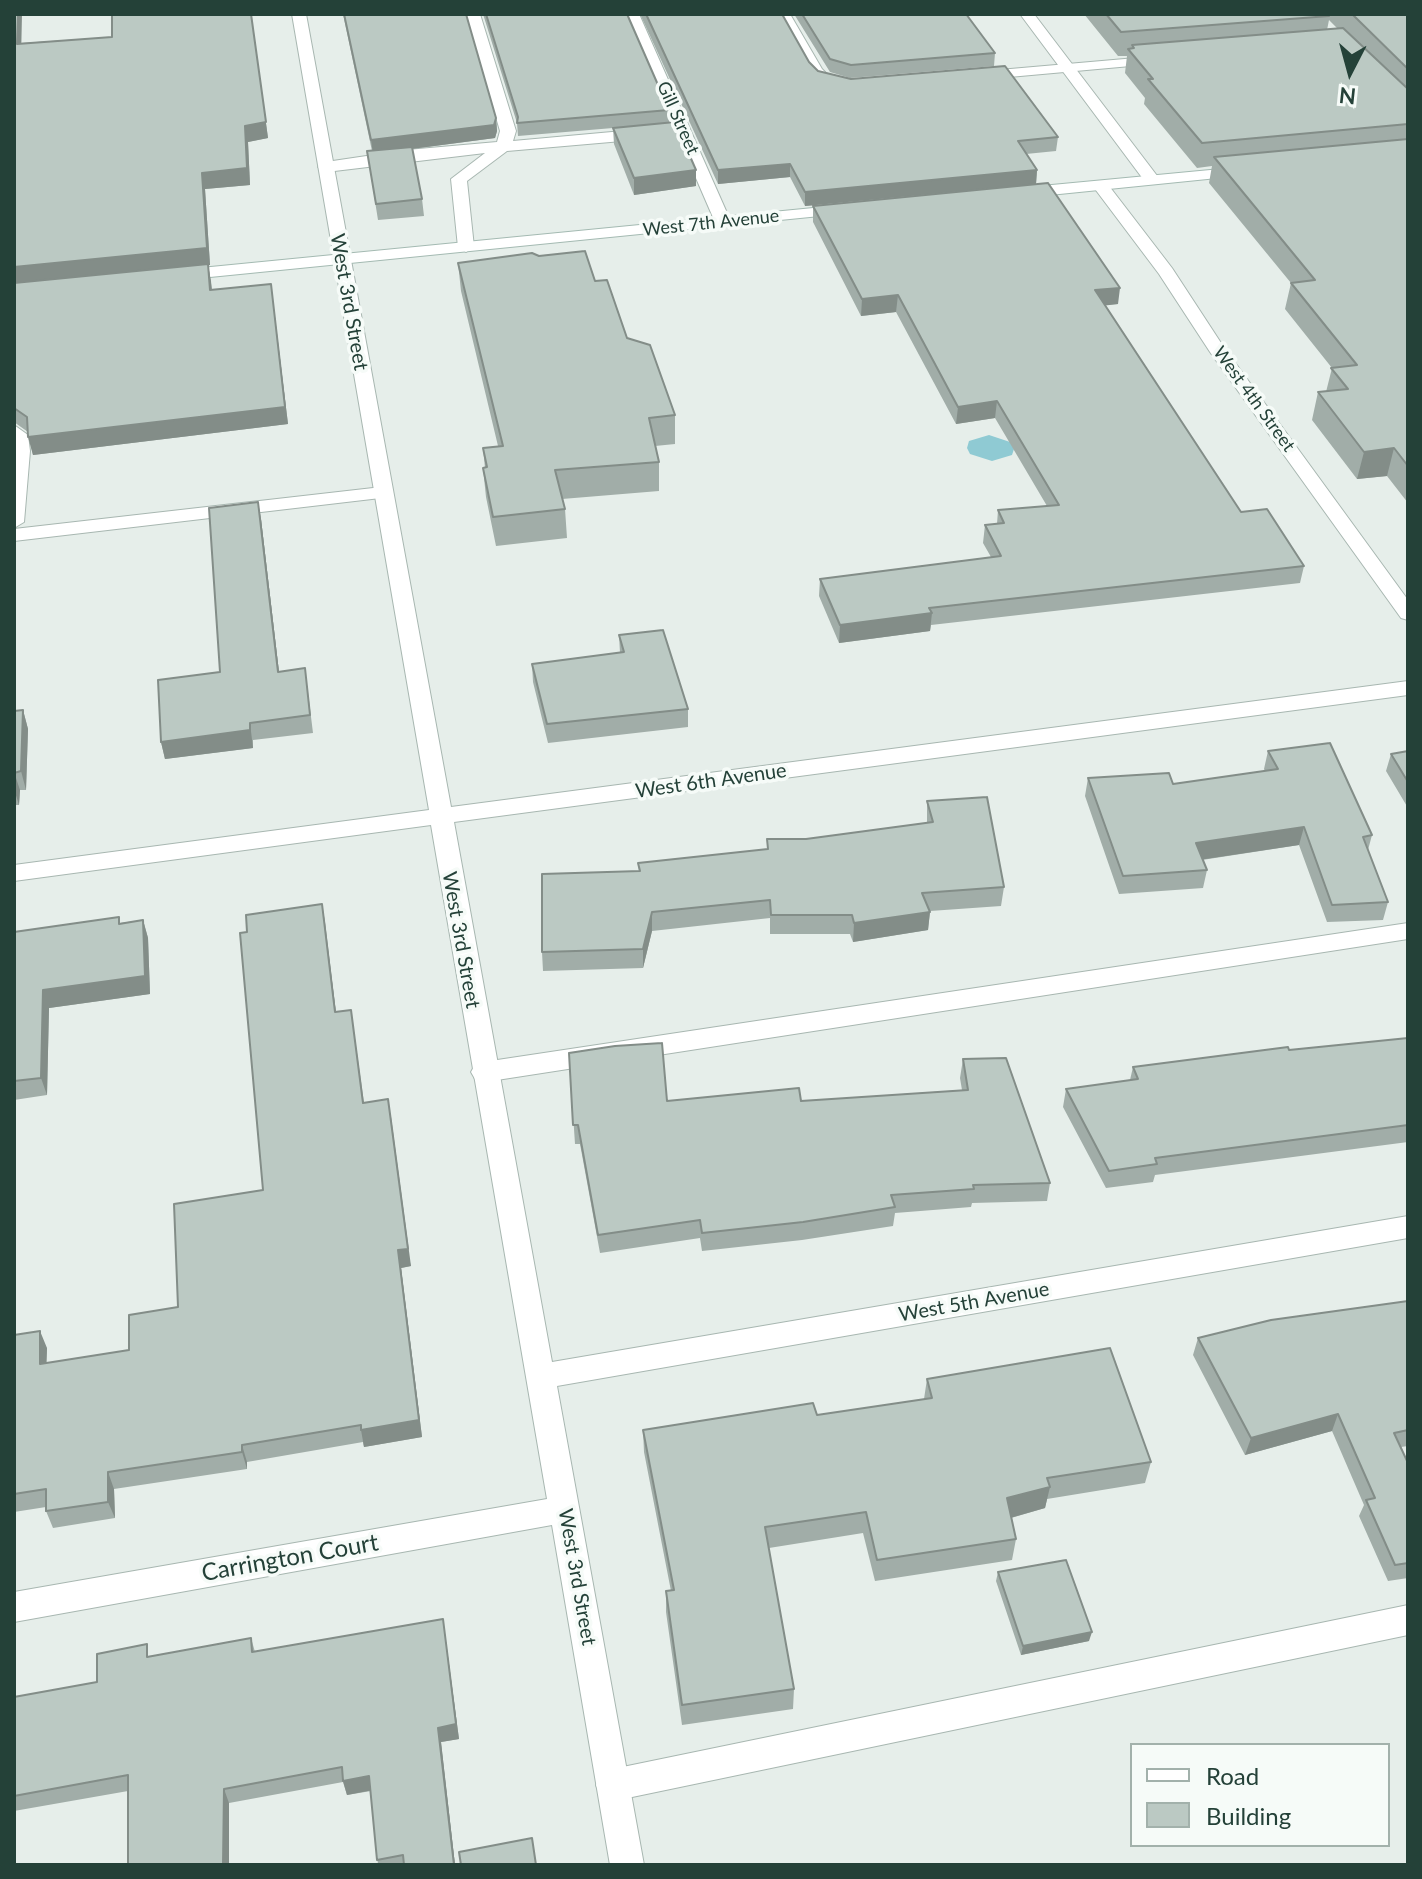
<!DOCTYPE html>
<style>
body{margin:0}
#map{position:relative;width:1422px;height:1879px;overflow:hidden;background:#e6eeea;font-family:Lato,sans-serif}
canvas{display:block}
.frame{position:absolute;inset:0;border:16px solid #244138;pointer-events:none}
.legend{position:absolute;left:1130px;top:1743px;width:260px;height:104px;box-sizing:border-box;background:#f6fbf8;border:2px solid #a2b1ab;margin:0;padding:10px 14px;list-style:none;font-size:24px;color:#244138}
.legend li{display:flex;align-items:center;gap:16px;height:40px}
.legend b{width:40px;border:2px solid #a2b1ab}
.north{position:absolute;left:1310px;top:32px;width:80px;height:80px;-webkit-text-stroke:6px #f6fbf8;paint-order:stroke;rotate:186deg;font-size:22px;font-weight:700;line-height:32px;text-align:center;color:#244138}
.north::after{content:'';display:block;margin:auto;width:28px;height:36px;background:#244138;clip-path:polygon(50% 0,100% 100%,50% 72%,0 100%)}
</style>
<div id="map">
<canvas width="1422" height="1879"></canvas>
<div class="frame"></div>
<ul class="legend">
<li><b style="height:10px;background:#fff"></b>Road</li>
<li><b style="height:22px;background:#bbc9c3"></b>Building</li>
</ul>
<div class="north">N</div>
</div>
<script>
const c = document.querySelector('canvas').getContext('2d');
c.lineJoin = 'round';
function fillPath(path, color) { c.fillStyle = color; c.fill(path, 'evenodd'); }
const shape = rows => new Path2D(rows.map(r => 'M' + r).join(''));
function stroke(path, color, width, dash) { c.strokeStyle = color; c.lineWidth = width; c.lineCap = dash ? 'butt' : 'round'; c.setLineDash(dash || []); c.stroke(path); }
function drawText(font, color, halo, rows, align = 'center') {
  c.font = font + ' Lato,sans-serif'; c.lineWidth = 7; c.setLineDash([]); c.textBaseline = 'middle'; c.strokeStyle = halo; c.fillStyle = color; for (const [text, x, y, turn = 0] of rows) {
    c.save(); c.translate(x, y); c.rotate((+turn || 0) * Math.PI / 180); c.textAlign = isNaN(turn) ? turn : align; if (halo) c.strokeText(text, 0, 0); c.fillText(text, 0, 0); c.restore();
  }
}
fillPath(shape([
 [989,435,1010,442,1014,449,1012,455,992,461,970,454,967,448,969,441]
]), '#8fcad3');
const lane = shape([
 [466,14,480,14,516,131,513,141,645,129,653,134,645,139,507,151,467,181,474,247,466,252,458,247,451,179,485,153,326,172,318,167,326,162,407,150,497,142,500,131,466,14],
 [776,14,790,14,822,69,828,75,845,80,845,86,818,81,811,74,776,14],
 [1159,56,1164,57,1164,63,976,80,969,76,976,72,1159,56],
 [14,425,28,435,30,451,24,522,14,528,14,425],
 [382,487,389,489,389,497,14,541,14,529,382,487],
 [1408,923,1408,939,484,1082,475,1079,471,1072,475,1065,484,1062,1408,923],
 [1408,1605,1408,1635,613,1801,601,1797,596,1785,601,1773,613,1769,1408,1605]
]);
const street = shape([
 [292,14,306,14,451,807,1408,681,1408,695,454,822,552,1362,1408,1216,1408,1238,557,1386,644,1865,610,1865,552,1525,14,1622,14,1592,547,1499,431,825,14,881,14,865,429,810,292,14],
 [625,14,639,14,731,222,729,225,715,222,625,14],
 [1020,14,1034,14,1158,177,1158,183,1146,183,1020,14],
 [1094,182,1106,182,1172,268,1223,346,1408,600,1408,620,1401,618,1210,352,1159,274,1092,185,1094,182]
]);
const secondary = shape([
 [1242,167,1250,172,1247,175,1020,198,1012,193,1020,188,1242,167],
 [844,205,852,210,850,213,180,280,172,275,180,270,844,205]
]);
stroke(lane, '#a8b7b1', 2);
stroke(street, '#a8b7b1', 2);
stroke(secondary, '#a4bab2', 2);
fillPath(lane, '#fff');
fillPath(street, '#fff');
fillPath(secondary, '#fff');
fillPath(shape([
 [14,14,21,43,112,37,251,14,268,138,248,142,250,185,205,189,210,265,208,265,212,289,273,301,288,424,33,455,28,432,14,422],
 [343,14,466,14,496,118,497,131,495,138,412,149,422,199,424,216,378,220,367,151,372,151],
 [483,14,627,14,669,110,669,123,696,186,634,195,614,144,613,128,518,136,517,123],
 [640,14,782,14,809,62,818,71,1058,137,1056,151,1026,154,1037,170,1036,184,805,206,790,177,718,184],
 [794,14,966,14,995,53,994,66,850,78,830,72],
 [1084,14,1408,14,1408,503,1387,476,1357,479,1312,420,1318,392,1326,392,1332,368,1285,309,1291,283,1209,183,1212,166,1197,168,1144,104,1145,98,1125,73,1127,56,1118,56],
 [1329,20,1338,29,1327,30],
 [813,206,1118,304,1105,305,1241,512,1304,566,1300,583,931,625,930,631,839,643,819,596,820,579,991,557,983,543,985,525,997,524,998,510,1047,506,995,418,956,424,896,312,861,316,813,222],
 [458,263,595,281,627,338,675,415,675,444,655,446,659,462,659,491,562,499,565,509,567,538,496,546,486,497,483,468,485,468,483,448,498,446,461,291],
 [261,519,279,672,305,668,313,733,253,740,253,748,165,759,161,742,220,672],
 [619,635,688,709,688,727,548,743,533,682,532,664,620,653],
 [23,710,28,729,26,790,20,790,19,805,14,805,14,711],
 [1268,751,1372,835,1368,850,1388,902,1383,920,1327,922,1299,845,1202,860,1207,870,1203,888,1119,894,1085,796,1088,778,1173,784,1265,771,1264,769],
 [1408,751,1408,808,1386,771,1391,754],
 [927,801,1004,887,1001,906,930,911,928,930,853,942,850,934,770,934,770,918,652,931,643,968,543,971,542,952,639,871,638,863,767,849,767,839,806,839,927,823],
 [322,904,336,1012,351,1010,364,1103,411,1266,401,1268,422,1437,364,1447,363,1442,247,1462,247,1469,114,1489,115,1518,53,1528,46,1511,46,1507,14,1512,14,1335,47,1348,46,1363,129,1350,178,1307,263,1190,247,932],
 [119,917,120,923,143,920,148,938,150,994,49,1008,47,1095,14,1100,14,932],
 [1408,1038,1408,1142,1155,1175,1153,1182,1106,1188,1063,1107,1066,1089,1130,1080,1133,1067],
 [569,1053,667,1101,801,1101,962,1090,960,1078,963,1059,1050,1183,1047,1201,972,1203,971,1207,895,1213,893,1226,802,1240,702,1251,700,1238,600,1253,580,1144,575,1144],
 [1408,1301,1408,1446,1401,1447,1408,1463,1408,1578,1388,1581,1359,1516,1364,1505,1332,1431,1245,1455,1193,1355,1198,1338],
 [927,1379,1151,1462,1145,1483,1047,1499,1045,1508,1011,1518,1016,1539,1012,1560,875,1581,863,1533,769,1548,794,1689,793,1709,682,1725,666,1612,666,1591,671,1591,644,1452,643,1430,817,1415,924,1399],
 [998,1572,1089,1641,1021,1655,996,1581],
 [443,1619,459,1739,441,1742,455,1865,378,1865,371,1791,347,1795,343,1782,229,1803,128,1791,14,1811,14,1697,97,1682,152,1656,251,1638,255,1652]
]), '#a1ada8');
fillPath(shape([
 [18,14,22,14,21,59,17,44],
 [251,14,268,138,248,142,250,185,205,189,210,265,208,265,211,281,213,306,14,284,14,267,202,173,245,126],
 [496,118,497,131,495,138,373,154,371,140],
 [790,164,790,177,718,184,718,170],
 [696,170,696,186,634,195,634,178],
 [1037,170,1036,184,805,206,805,192],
 [271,284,288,424,33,455,28,437],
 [1120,288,1118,304,1092,307,1095,290],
 [898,295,896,312,861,316,862,299],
 [997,401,995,418,956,424,958,407],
 [1394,448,1387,476,1357,479,1364,452],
 [258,502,261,519,281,689,278,672],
 [932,613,930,631,839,643,840,625],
 [23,710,28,729,26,790,21,771],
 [250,723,253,748,165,759,161,742],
 [14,772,20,790,19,805,14,789],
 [1304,827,1299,845,1192,861,1196,843],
 [322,904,325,922,338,1030,335,1012],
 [652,912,652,931,643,968,643,949],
 [930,912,928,930,853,942,854,923],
 [143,920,148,938,150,994,49,1008,47,1095,41,1078,43,990],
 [391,1117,411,1266,401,1268,422,1437,364,1447,361,1430],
 [40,1331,47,1348,46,1381,40,1364],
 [1338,1414,1332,1431,1245,1455,1251,1438],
 [242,1445,247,1462,247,1469,242,1452],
 [108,1472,114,1489,115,1518,108,1502],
 [1050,1487,1045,1508,1003,1520,1007,1498],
 [443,1619,459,1739,441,1742,455,1865,454,1865,438,1728],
 [1092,1632,1089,1641,1021,1655,1023,1646],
 [369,1776,373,1790,347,1795,343,1781],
 [224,1789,229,1803,229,1865,223,1865]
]), '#838d88');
const building = shape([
 [14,14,18,14,17,44,112,37,112,14,251,14,266,122,245,126,247,168,202,173,207,248,14,267,14,14],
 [344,14,466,14,496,118,494,125,371,140,344,14],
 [486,14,627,14,669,110,517,123,518,117,486,14],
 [646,14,782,14,809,62,818,71,851,79,1005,66,1058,137,1018,141,1037,170,805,192,790,164,718,170,646,14],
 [802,14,966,14,995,53,851,65,830,59,802,14],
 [1106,14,1328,14,1329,16,1121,32,1106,14],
 [1352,14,1408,14,1408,69,1352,14],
 [1343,28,1408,89,1408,124,1202,143,1148,79,1153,79,1128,49,1134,48,1132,45,1343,28],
 [675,122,696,170,634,178,613,128,675,122],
 [1408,139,1408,466,1394,448,1364,452,1318,392,1348,389,1331,368,1357,365,1291,283,1315,280,1214,157,1408,139],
 [412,147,422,199,376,204,367,151,412,147],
 [1048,183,1120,288,1095,290,1241,512,1267,509,1304,566,929,608,932,613,840,625,820,579,1001,556,985,525,1004,523,998,510,1059,505,997,401,958,407,898,295,862,299,813,206,1048,183],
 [585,251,595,281,607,280,627,338,650,345,675,415,649,418,659,462,555,470,565,509,493,517,483,468,487,467,483,448,503,446,458,263,532,253,539,256,585,251],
 [208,264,210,290,271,284,285,407,28,437,27,417,14,408,14,283,208,264],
 [258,502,278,672,305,668,310,715,250,723,250,730,161,742,158,680,220,672,209,508,258,502],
 [663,630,688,709,547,724,532,664,624,652,619,635,663,630],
 [23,710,21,771,14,773,14,711,23,710],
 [1330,743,1372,835,1363,837,1388,902,1332,905,1304,827,1196,843,1207,870,1123,876,1088,778,1169,773,1173,784,1278,769,1268,751,1330,743],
 [1408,751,1408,782,1391,754,1408,751],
 [987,797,1004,887,922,893,930,912,854,923,852,915,771,915,770,900,652,912,643,949,542,952,542,874,640,871,638,863,768,849,767,839,806,839,933,822,927,801,987,797],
 [322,904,335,1012,351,1010,363,1103,388,1099,408,1249,398,1250,419,1420,361,1430,361,1425,242,1445,242,1452,108,1472,108,1502,46,1511,46,1489,14,1494,14,1335,40,1331,40,1364,129,1350,129,1315,178,1307,174,1204,263,1190,240,933,247,932,246,915,322,904],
 [119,917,119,924,143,920,145,976,43,990,41,1078,14,1081,14,932,119,917],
 [1408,1038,1408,1125,1155,1158,1157,1164,1109,1171,1066,1089,1138,1079,1133,1067,1288,1047,1289,1050,1408,1038],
 [662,1043,667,1101,799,1088,801,1101,968,1090,963,1059,1006,1058,1050,1183,973,1185,974,1189,891,1195,895,1207,803,1222,702,1233,700,1220,598,1235,578,1125,573,1125,569,1053,615,1046,662,1043],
 [1408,1301,1408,1430,1394,1433,1408,1463,1408,1563,1395,1565,1366,1500,1375,1498,1338,1414,1251,1438,1198,1338,1271,1320,1408,1301],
 [1110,1348,1151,1462,1047,1478,1050,1487,1007,1498,1016,1539,877,1560,866,1512,765,1527,794,1689,682,1705,666,1591,674,1590,643,1430,813,1403,817,1415,932,1398,927,1379,1110,1348],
 [1066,1560,1092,1632,1023,1646,998,1572,1066,1560],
 [443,1619,456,1724,438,1728,454,1865,404,1865,403,1855,377,1860,369,1776,343,1781,342,1767,224,1789,223,1865,128,1865,128,1775,14,1796,14,1697,97,1682,97,1654,147,1644,147,1657,251,1638,252,1652,443,1619],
 [532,1838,536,1865,461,1865,459,1852,532,1838]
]);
fillPath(building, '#bbc9c3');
stroke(building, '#838d88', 2);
drawText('18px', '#244138', '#f6fbf8', [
 ["Gill Street",678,118,66],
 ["West 7th Avenue",711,223,-6],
 ["West 4th Street",1254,399,54]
]);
drawText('20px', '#244138', '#f6fbf8', [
 ["West 3rd Street",349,302,80],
 ["West 6th Avenue",711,781,-8],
 ["West 3rd Street",461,940,80],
 ["West 5th Avenue",974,1302,-10],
 ["West 3rd Street",577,1577,80]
]);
drawText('24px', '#244138', '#f6fbf8', [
 ["Carrington Court",290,1558,-10]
]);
</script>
